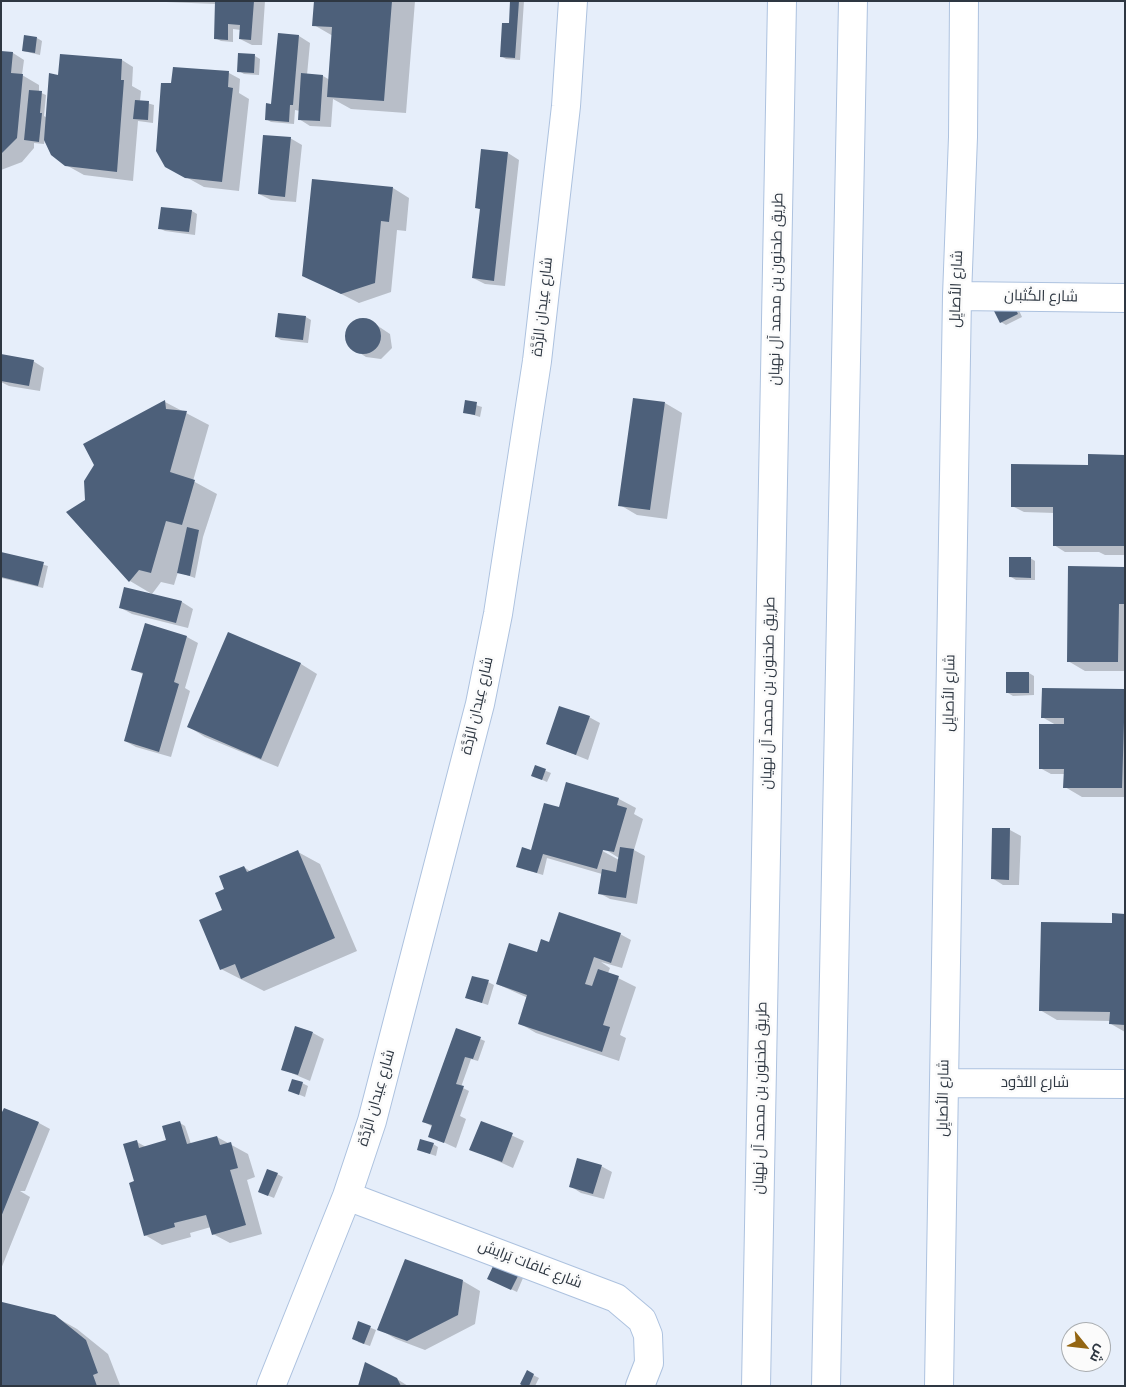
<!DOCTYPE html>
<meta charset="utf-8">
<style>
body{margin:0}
#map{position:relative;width:1126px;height:1387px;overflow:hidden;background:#e6eefa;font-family:"Roboto Condensed",Cairo,sans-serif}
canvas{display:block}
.frame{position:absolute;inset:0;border:2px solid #2e3742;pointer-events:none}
.north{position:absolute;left:1061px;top:1322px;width:50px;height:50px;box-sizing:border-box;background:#fbfbfb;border:1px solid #a9adb1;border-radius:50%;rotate:119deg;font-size:14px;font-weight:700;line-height:20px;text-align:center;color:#2e3742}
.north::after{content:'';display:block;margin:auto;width:18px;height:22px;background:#936512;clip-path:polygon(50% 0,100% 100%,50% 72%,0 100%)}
</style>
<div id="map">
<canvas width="1126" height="1387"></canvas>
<div class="frame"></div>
<div class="north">ش</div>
</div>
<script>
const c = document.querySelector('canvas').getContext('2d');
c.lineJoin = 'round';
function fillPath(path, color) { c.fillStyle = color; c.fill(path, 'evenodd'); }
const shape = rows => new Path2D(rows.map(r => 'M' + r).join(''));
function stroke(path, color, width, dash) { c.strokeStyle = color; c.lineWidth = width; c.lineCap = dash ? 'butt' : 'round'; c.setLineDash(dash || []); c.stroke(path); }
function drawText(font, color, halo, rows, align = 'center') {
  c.font = font + ' "Roboto Condensed",Cairo,sans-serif'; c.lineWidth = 5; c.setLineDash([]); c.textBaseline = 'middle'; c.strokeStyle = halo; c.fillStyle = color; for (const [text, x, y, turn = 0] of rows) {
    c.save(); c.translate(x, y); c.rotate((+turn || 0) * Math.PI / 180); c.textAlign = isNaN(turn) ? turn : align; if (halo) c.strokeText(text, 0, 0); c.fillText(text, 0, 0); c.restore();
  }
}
fillPath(shape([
 [141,1,265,1,262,45,252,45,240,39,241,30,233,29,233,42,221,41,215,38,216,4],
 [316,1,415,1,406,113,351,109,333,99,331,127,310,126,299,119,300,111,295,110,294,124,271,122,266,119,272,105,279,34,299,36,310,43,307,75,323,76,330,80,333,36,314,25],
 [512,1,524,1,520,60,506,59,501,56,510,24],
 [37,38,42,41,40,55,23,51],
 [1,52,13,53,24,60,22,75,39,85,39,92,46,95,44,116,47,118,59,76,122,60,133,67,132,86,141,91,140,101,154,105,153,123,138,121,133,181,84,175,66,165,45,138,44,144,34,143,34,148,22,162,1,170],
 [255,56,260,59,259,75,244,74,239,71],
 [174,68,229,73,240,79,239,93,249,99,239,191,204,187,166,166,178,85],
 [290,138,302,145,296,202,271,200,259,194],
 [482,151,508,153,519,160,505,286,485,284,473,278,481,210,476,207],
 [393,188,409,198,406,231,397,230,391,292,359,303,304,275],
 [162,208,192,211,197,214,195,235,165,231,159,228],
 [1017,306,1022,317,1006,325,1001,322],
 [306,317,311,320,308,343,281,340,276,337],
 [357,320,372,322,390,334,392,348,381,359,366,357,349,346,347,331],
 [33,361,44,368,40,391,9,386,1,382,1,362],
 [165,402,209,425,193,481,217,494,203,537,195,578,178,572,174,585,161,582,152,594,130,581,68,512,86,500],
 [466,402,482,407,480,417,464,412],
 [665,403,682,413,667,519,637,515,620,505],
 [1125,456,1125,555,1105,555,1099,552,1065,552,1054,545,1055,513,1024,512,1012,506,1089,466],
 [1,553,48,566,43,588,1,578],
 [1030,558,1035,561,1035,580,1016,580,1011,577],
 [1125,568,1125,671,1085,671,1068,661],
 [182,602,193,609,188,628,132,614,121,608],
 [146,625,187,637,198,643,185,688,190,691,171,757,136,747,125,741,144,675,133,669],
 [228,634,301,664,317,674,278,767,205,737,189,727],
 [1007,673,1029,673,1034,676,1034,695,1013,696,1008,693],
 [1125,690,1125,797,1082,797,1065,787,1065,774,1051,774,1040,768,1056,725,1042,717],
 [589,717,600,723,588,760,548,744],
 [536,767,551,773,547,782,538,778],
 [567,784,619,799,636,808,634,814,643,819,634,850,645,856,637,904,610,899,599,893,602,874,547,858,543,875,523,869,536,853,560,809],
 [598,845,619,858,619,860,597,848],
 [1010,830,1021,836,1019,885,1003,885,992,878],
 [298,852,320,864,357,951,264,991,221,969,226,890,244,867,251,872],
 [1125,915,1125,1032,1111,1024,1111,1021,1057,1020,1040,1010,1113,924],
 [620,934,631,940,622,968,601,962,610,968,608,973,636,987,620,1035,626,1038,619,1061,536,1033,519,1023,528,998,497,984,550,944],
 [488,982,494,985,488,1005,467,998],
 [456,1029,485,1041,478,1061,471,1059,461,1087,469,1091,460,1116,466,1119,456,1148,430,1136,433,1127,424,1122],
 [313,1033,324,1039,310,1081,282,1069],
 [302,1083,308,1086,305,1097,290,1091],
 [1,1118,39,1123,50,1129,25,1191,20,1191,30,1197,1,1269],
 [482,1122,524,1141,513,1168,471,1149],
 [180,1123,185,1126,191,1144,217,1137,248,1154,255,1177,247,1180,262,1234,230,1243,213,1234,211,1227,190,1233,191,1237,162,1245,145,1235,135,1182,137,1142,146,1147,166,1141],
 [433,1144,438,1147,436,1156,424,1152],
 [601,1166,612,1172,604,1199,581,1193,570,1186],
 [277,1174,283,1177,274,1198,259,1192],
 [518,1275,523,1278,517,1292,494,1281],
 [463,1281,480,1291,475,1324,425,1350,396,1339,379,1329],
 [3,1304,54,1316,77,1329,108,1354,120,1385,1,1386],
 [359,1323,376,1330,370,1346,358,1342],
 [527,1372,539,1378,535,1386,525,1386],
 [397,1379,408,1386,359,1386]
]), '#0003');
fillPath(shape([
 [215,1,254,1,251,40,239,39,240,25,228,24,228,40,214,39],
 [314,1,392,1,384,101,327,97,332,27,312,26],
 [510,1,519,1,515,58,500,57,502,23,509,23],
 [278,33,299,35,293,105,290,105,289,122,265,120,266,103,271,104],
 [24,35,37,37,35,53,22,51],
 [1,51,13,52,11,73,23,74,17,138,1,154],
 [238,53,255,54,254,73,237,72],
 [60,54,122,59,121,80,124,80,117,172,65,166,51,155,44,140,49,73,58,75],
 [173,67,229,71,228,87,233,88,222,182,185,178,165,167,156,151,161,83,171,83],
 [301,73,323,75,320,121,298,120],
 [29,90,42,91,40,113,42,113,39,142,24,140],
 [135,100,149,101,148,120,133,119],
 [263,135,291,137,285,197,258,194],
 [481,149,508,152,494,281,472,278,480,209,475,208],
 [312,179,393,187,389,222,381,221,375,283,341,294,302,276],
 [161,207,192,210,189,232,158,229],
 [1012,301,1018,314,1000,323,994,311],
 [278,313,306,316,303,340,275,337],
 '345 336a18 18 0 1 1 36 0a18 18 0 1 1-36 0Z',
 [1,354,34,360,29,386,1,381],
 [633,398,665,402,650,510,618,506],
 [165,400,166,409,187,411,170,472,195,480,182,525,166,521,151,573,139,570,129,582,66,512,85,500,84,481,94,465,83,444],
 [465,400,477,402,475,415,463,413],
 [1088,454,1125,455,1125,546,1053,546,1053,507,1011,507,1011,464,1088,465],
 [187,527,199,530,190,576,177,573],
 [1,552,44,562,38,586,1,577],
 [1009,557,1031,557,1031,578,1009,577],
 [1068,566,1125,567,1125,604,1119,604,1118,662,1067,662],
 [124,587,182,601,176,623,119,608],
 [145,623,187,636,174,682,179,684,159,752,124,741,143,673,131,670],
 [228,632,301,663,261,759,187,727],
 [1006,672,1029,672,1029,693,1006,693],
 [1042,688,1125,689,1122,788,1063,788,1064,769,1039,769,1039,724,1064,724,1064,718,1041,718],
 [559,706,590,716,576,755,546,744],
 [535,765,546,769,542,780,531,776],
 [566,782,619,798,617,805,627,808,614,852,603,850,597,869,543,854,537,873,516,867,522,847,531,850,544,803,559,807],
 [992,828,1010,828,1009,880,991,879],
 [620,847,634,849,626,898,598,894,602,869,616,872],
 [298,850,335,938,241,979,235,964,220,970,199,920,222,910,215,893,224,889,219,876,244,866,247,872],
 [559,912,621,933,611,963,594,957,585,984,592,986,598,969,619,976,603,1025,610,1027,602,1052,518,1024,527,995,496,984,509,943,537,952,541,939,549,942],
 [1112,913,1125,914,1125,1025,1109,1024,1110,1012,1039,1011,1041,922,1112,923],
 [472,976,489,980,482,1003,465,998],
 [295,1026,313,1032,298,1075,281,1070],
 [456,1028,481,1037,473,1059,465,1057,456,1084,464,1086,444,1143,428,1137,432,1125,422,1122],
 [292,1079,303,1082,299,1095,288,1091],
 [4,1108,39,1122,1,1217,1,1114],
 [180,1121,187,1144,217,1136,220,1145,231,1142,238,1168,230,1170,246,1225,212,1235,206,1215,174,1223,175,1227,144,1236,129,1183,134,1181,123,1144,137,1140,139,1148,166,1140,162,1126],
 [481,1121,513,1133,502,1162,469,1150],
 [420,1139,434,1143,430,1154,417,1150],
 [577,1158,602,1165,593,1194,569,1187],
 [267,1169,278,1173,268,1196,258,1192],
 [405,1259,463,1280,458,1315,407,1341,377,1330],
 [495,1262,519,1274,511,1290,487,1279],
 [2,1302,55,1315,86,1340,98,1373,93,1375,97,1386,1,1386],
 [358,1321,371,1326,364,1344,352,1339],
 [365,1362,397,1378,401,1386,358,1386],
 [527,1370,534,1374,529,1386,523,1386,520,1384]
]), '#4d607a');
const minor = shape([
 [957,296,1125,298],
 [945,1083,1125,1084],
 [347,1196,616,1298,642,1320,648,1335,649,1363,640,1386],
 [271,1386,347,1196,372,1121,480,704,498,614,537,361,566,106,573,1],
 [939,1386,957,296,963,137,964,1]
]);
const major = shape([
 [756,1386,782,1],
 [826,1386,853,1]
]);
stroke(minor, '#adc2df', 30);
stroke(major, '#adc2df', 30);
stroke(minor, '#fff', 28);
stroke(major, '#fff', 28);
drawText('15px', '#2e3742', '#fbfbfb', [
 ["طريق طحنون بن محمد آل نهيان",777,289,-89],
 ["شارع الأصايِل",957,289,-88],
 ["شارع الكُثبان",1041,297,1],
 ["شارع عِيدان الرَّدَّة",543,307,-84],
 ["طريق طحنون بن محمد آل نهيان",769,693,-89],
 ["شارع الأصايِل",950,693,-89],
 ["شارع عِيدان الرَّدَّة",478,706,-77],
 ["شارع النُّدُود",1035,1083],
 ["شارع عِيدان الرَّدَّة",377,1098,-74],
 ["طريق طحنون بن محمد آل نهيان",761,1098,-89],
 ["شارع الأصايِل",944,1098,-89],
 ["شارع غافات بَرايش",530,1265,21]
]);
</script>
